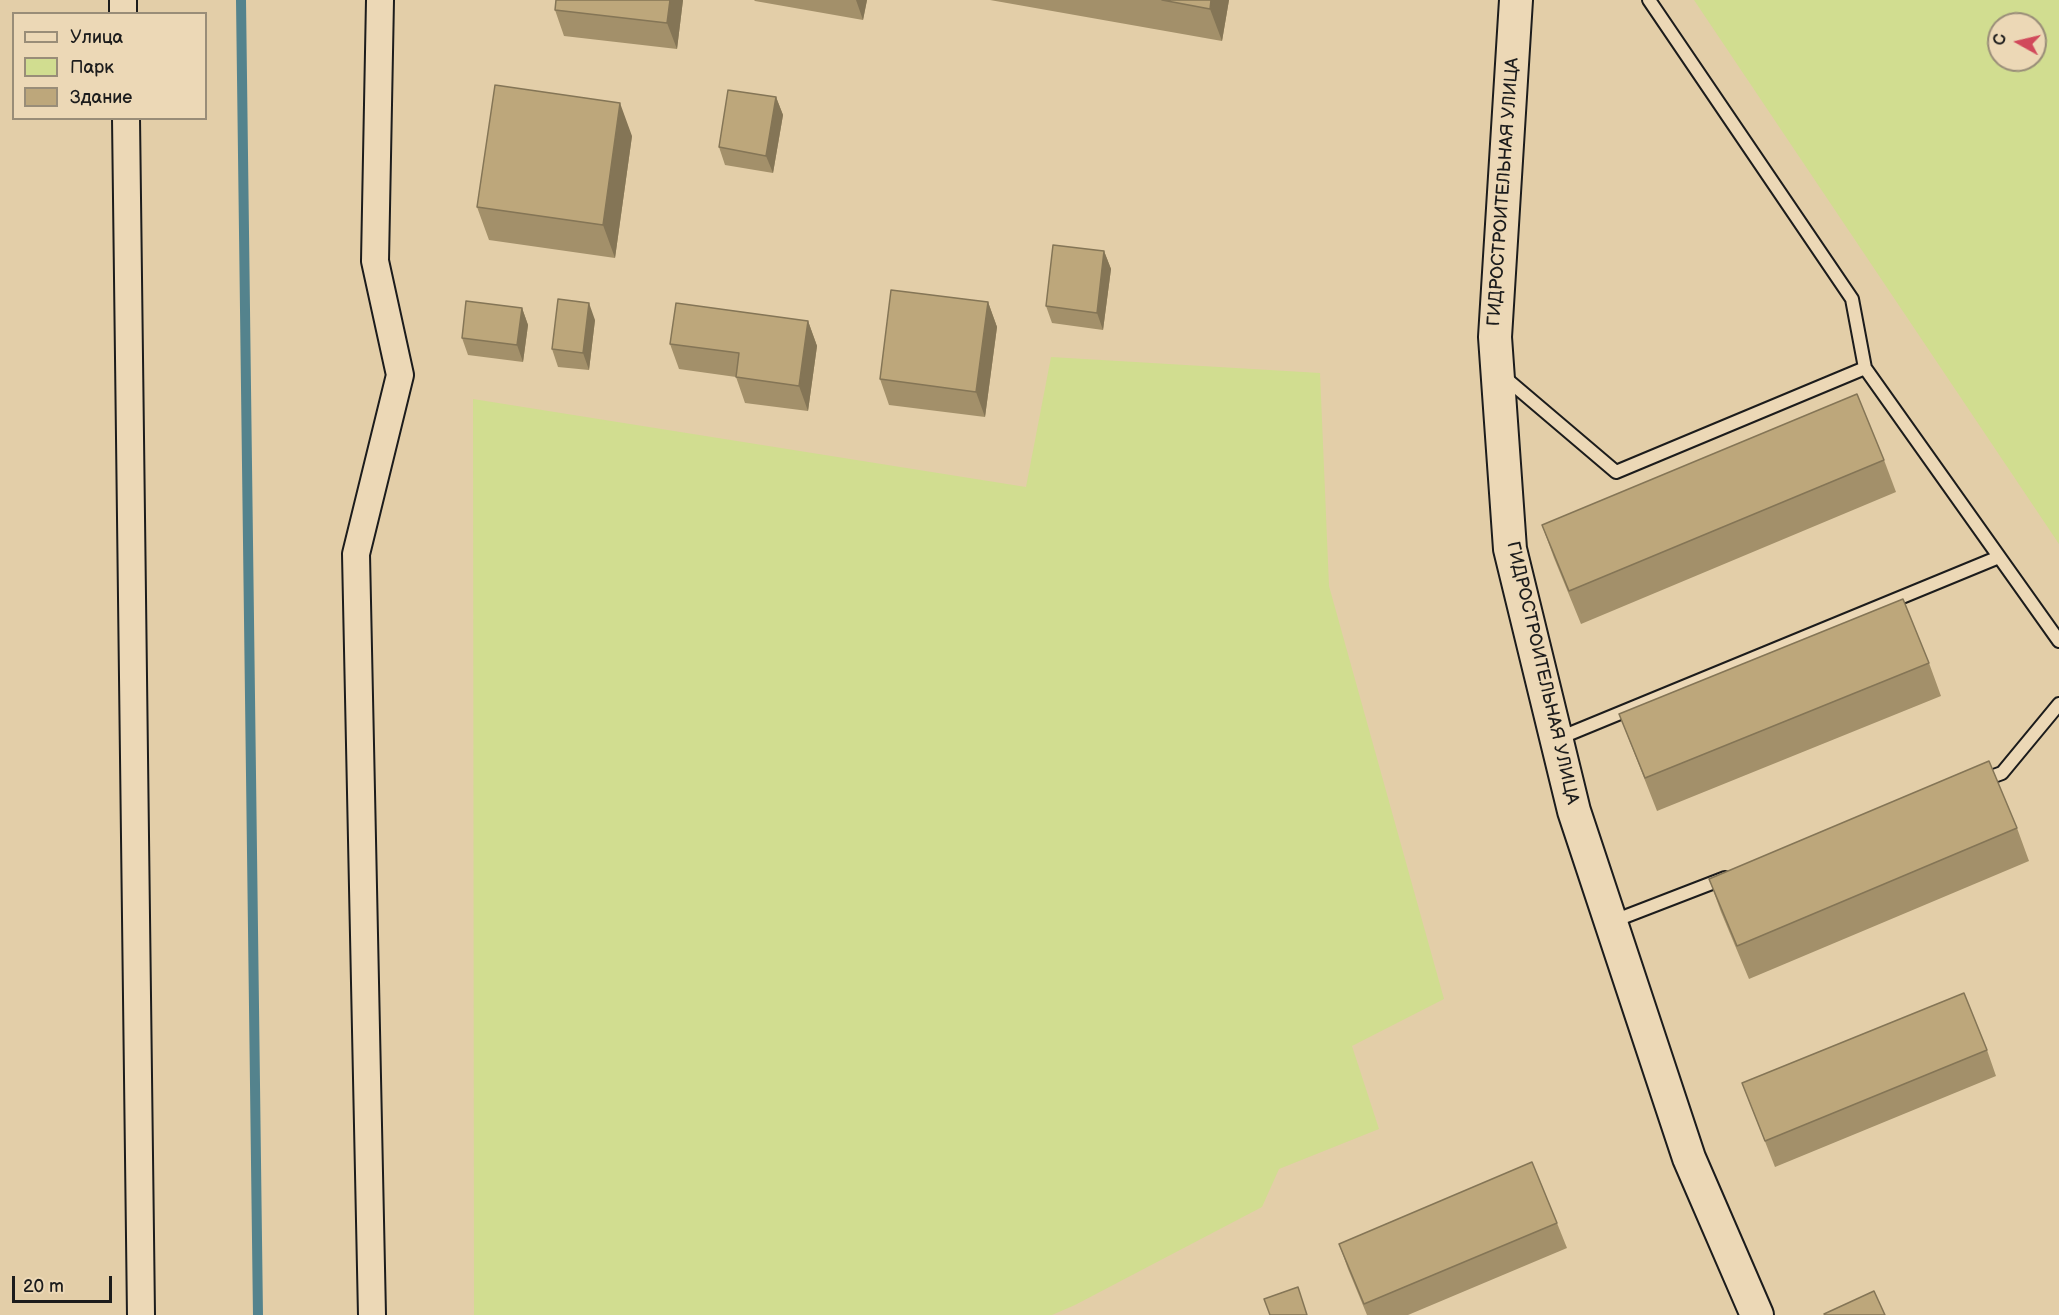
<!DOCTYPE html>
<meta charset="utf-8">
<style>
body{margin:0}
#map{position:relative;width:2059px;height:1315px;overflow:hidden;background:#e3cea8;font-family:"Balsamiq Sans",sans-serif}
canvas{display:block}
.legend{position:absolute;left:12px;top:12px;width:195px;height:108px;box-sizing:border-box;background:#ecd8b6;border:2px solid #998d78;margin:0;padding:8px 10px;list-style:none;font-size:18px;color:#1c1c1c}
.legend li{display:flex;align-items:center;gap:12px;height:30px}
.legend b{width:30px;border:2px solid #998d78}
.north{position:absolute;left:1987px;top:12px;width:60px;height:60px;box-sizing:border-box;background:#ecd8b6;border:2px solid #998d78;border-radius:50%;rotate:278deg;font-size:16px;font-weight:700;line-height:24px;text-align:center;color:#1c1c1c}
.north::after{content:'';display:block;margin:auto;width:21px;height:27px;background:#d1495b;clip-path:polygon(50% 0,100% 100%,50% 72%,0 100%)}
.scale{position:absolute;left:12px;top:1276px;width:100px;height:27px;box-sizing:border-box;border:3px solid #1c1c1c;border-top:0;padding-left:8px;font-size:18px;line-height:21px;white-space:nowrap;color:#1c1c1c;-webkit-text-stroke:4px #ecd8b6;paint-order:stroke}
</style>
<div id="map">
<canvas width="2059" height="1315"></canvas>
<ul class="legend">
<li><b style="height:8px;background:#ecd8b6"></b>Улица</li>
<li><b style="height:16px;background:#d1dd90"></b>Парк</li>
<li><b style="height:16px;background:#bda77b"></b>Здание</li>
</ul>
<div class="north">С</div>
<div class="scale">20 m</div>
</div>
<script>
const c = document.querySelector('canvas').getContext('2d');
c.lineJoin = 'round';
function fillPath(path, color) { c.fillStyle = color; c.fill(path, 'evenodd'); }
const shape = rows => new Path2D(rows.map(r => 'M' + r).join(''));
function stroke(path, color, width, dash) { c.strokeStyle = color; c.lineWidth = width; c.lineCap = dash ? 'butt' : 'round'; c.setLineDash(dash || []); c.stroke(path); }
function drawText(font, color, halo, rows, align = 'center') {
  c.font = font + ' "Balsamiq Sans",sans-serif'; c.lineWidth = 5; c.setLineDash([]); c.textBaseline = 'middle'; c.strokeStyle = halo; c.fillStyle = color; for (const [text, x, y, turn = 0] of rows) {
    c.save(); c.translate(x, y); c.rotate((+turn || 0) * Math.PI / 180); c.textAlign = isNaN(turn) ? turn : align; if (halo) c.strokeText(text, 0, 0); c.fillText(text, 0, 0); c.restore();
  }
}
fillPath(shape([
 [1694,0,2059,0,2059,544],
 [1999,24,2035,24,2035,60,1999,60],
 [1051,357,1320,373,1329,586,1444,999,1352,1046,1379,1129,1279,1169,1262,1207,1075,1305,1052,1315,474,1315,473,399,1026,487]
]), '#d1dd90');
stroke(shape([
 [241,0,258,1315]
]), '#54838d', 10);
const service = shape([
 [1649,0,1852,299,1865,368,2059,641],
 [1503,376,1616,472,1865,368],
 [1557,739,1999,557],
 [1980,781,2002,773,2059,704],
 [1611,922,1725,878]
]);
const minor = shape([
 [123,0,123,14],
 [126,118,141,1315],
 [372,1315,356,554,400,375,375,261,380,0]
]);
const tertiary = shape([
 [1516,0,1495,337,1510,549,1574,811,1689,1158,1757,1315]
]);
stroke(service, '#1c1c1c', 16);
stroke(minor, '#1c1c1c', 30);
stroke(tertiary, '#1c1c1c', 36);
stroke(service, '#ecd8b6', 12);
stroke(minor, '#ecd8b6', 26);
stroke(tertiary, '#ecd8b6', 32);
fillPath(shape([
 [683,0,677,49,564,36,555,10],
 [754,0,867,0,863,20,755,1],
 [990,0,1229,0,1222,41],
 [776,97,783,115,773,173,725,165,719,147],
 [632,136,615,258,489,240,477,207],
 [1104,251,1111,269,1103,330,1052,323,1046,306],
 [988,302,997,327,985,417,889,405,880,379],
 [522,308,528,325,523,362,468,355,462,338],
 [595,320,589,370,558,367,552,349],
 [808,321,817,346,808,411,745,403,736,377,679,369,670,344],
 [1884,460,1896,492,1581,624,1554,558,1542,525],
 [1929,663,1941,696,1657,811,1619,714],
 [2017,828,2029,861,1749,979,1721,912,1709,879],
 [1987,1050,1996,1076,1775,1167,1742,1083],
 [1557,1223,1567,1248,1408,1315,1367,1315,1348,1269,1339,1244]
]), '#a3906a');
fillPath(shape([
 [670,0,683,0,677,49,667,23],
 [856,0,867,0,863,20],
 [1211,0,1229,0,1222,41,1210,9],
 [776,97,783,115,773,173,766,156],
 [620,103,632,136,615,258,603,225],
 [1104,251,1111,269,1103,330,1097,313],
 [988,302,997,327,985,417,976,392],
 [589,303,595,320,589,370,583,353],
 [522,308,528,325,523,362,517,345],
 [808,321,817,346,808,411,799,386]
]), '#847556');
const building = shape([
 [556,0,670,0,667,23,555,10,556,0],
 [1162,0,1211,0,1210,9,1162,0],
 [495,85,620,103,603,225,477,207,495,85],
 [728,90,776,97,766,156,719,147,728,90],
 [1053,245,1104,251,1097,313,1046,306,1053,245],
 [891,290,988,302,976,392,880,379,891,290],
 [558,299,589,303,583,353,552,349,558,299],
 [466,301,522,308,517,345,462,338,466,301],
 [676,303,808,321,799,386,736,377,739,353,670,344,676,303],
 [1857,394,1884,460,1569,591,1542,525,1857,394],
 [1903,599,1929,663,1645,778,1619,714,1903,599],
 [1989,761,2017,828,1737,946,1709,879,1989,761],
 [1964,993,1987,1050,1765,1141,1742,1083,1964,993],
 [1532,1162,1557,1223,1364,1304,1339,1244,1532,1162],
 [1298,1287,1307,1315,1270,1315,1264,1299,1298,1287],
 [1874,1291,1885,1315,1825,1315,1824,1314,1874,1291]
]);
fillPath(building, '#bda77b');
stroke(building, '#847556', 1.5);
drawText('18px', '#1c1c1c', '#ecd8b6', [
 ["ГИДРОСТРОИТЕЛЬНАЯ УЛИЦА",1504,192,-86],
 ["ГИДРОСТРОИТЕЛЬНАЯ УЛИЦА",1542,673,77]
]);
</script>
